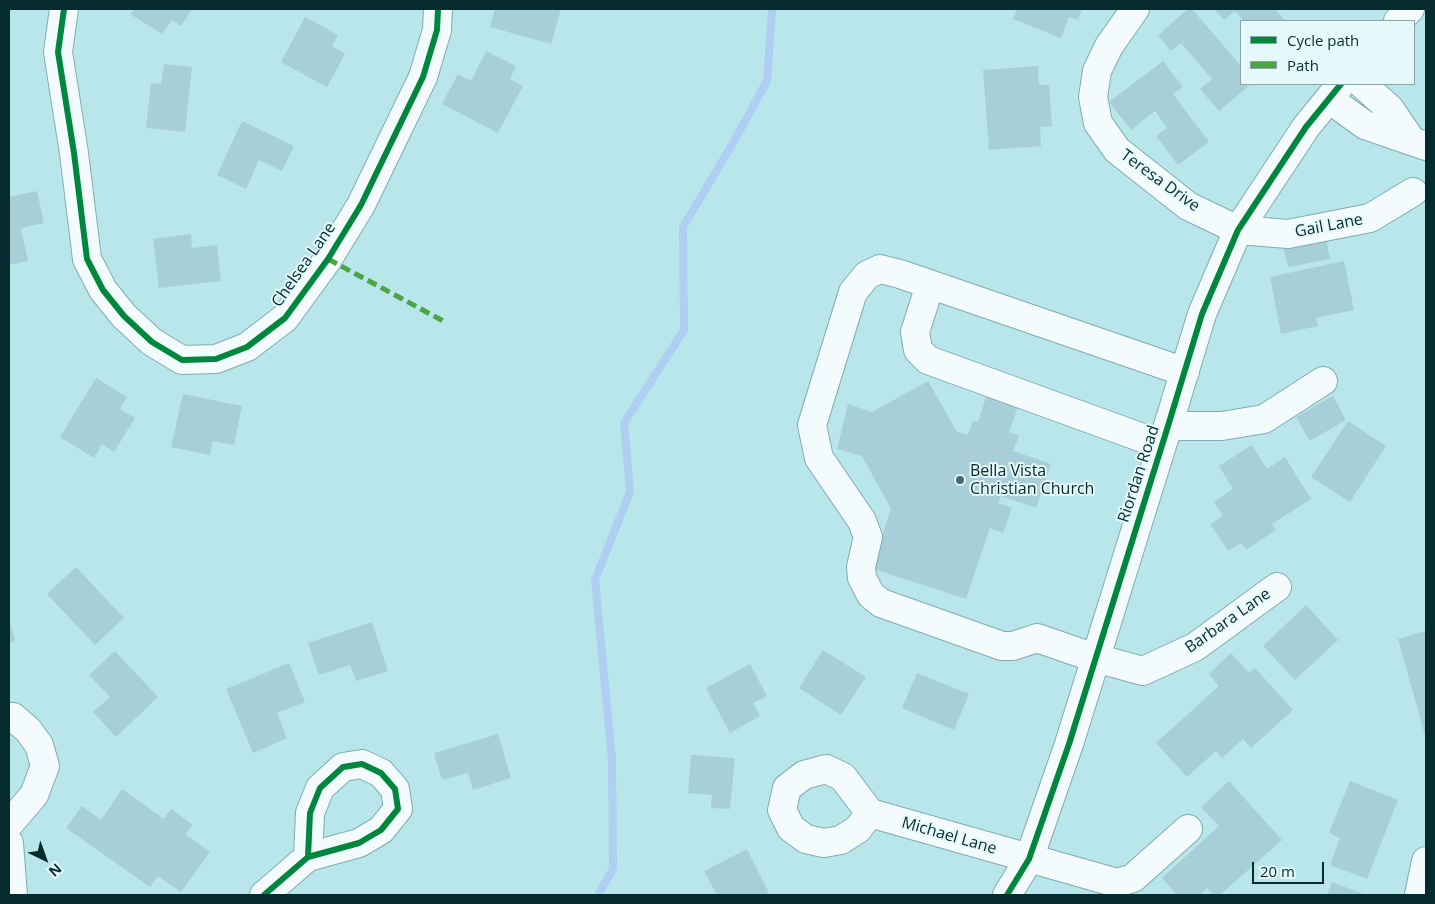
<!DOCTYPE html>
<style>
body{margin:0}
#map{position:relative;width:1435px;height:904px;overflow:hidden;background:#b9e6ea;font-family:"Open Sans",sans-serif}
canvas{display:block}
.frame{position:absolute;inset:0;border:10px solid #052b2e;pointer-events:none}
.legend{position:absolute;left:1240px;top:20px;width:175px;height:65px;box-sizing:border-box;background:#e5f8fa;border:1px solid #8ba6a8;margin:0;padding:6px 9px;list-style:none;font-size:15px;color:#052b2e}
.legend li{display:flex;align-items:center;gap:10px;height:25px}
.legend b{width:25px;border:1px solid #8ba6a8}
.north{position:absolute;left:20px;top:834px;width:50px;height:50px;-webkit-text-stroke:4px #e5f8fa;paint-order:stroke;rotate:138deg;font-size:14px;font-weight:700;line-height:20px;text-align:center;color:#052b2e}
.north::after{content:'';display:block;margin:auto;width:18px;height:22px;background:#052b2e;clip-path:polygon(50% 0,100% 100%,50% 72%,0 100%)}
.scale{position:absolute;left:1252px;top:862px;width:72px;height:22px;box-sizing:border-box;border:2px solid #052b2e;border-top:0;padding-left:6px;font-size:15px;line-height:18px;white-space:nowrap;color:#052b2e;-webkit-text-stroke:4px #e5f8fa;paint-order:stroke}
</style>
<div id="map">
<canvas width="1435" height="904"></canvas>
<div class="frame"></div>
<ul class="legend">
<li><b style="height:6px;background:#00873e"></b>Cycle path</li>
<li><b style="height:6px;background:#4ca443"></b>Path</li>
</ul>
<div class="north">N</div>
<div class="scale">20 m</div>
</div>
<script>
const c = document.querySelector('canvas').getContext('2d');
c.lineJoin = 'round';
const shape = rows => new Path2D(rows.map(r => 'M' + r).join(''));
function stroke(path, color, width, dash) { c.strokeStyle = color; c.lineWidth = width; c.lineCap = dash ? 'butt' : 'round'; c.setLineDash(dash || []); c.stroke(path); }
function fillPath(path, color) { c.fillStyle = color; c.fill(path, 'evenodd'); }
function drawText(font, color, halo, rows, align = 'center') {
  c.font = font + ' "Open Sans",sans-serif'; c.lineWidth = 4; c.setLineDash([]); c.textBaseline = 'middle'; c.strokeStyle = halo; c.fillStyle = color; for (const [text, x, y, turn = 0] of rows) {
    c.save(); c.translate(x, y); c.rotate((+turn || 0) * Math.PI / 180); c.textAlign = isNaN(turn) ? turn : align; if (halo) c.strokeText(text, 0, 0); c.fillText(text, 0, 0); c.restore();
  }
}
stroke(shape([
 [598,895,613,869,612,759,595,580,630,492,624,423,684,330,683,227,733,143,767,81,772,9]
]), '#aecef2', 8);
fillPath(shape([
 [134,9,192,9,181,26,172,20,162,34,130,14],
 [495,9,561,9,551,44,490,27],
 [1017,9,1082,9,1078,20,1069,17,1061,38,1013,19],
 [1188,9,1192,9,1241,66,1241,84,1251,84,1219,111,1200,89,1212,79,1181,43,1171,51,1158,35],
 [1214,9,1275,9,1286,21,1244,21,1235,11,1224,20],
 [305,17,338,35,332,46,345,54,327,87,281,62],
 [486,51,516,66,510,79,523,86,498,133,442,104,458,74,471,81],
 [1163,61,1183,87,1173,94,1209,142,1178,165,1156,136,1167,128,1155,111,1131,130,1109,102],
 [164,64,192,67,185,132,146,128,151,83,161,84],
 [1038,66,1039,85,1049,85,1052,126,1040,127,1041,146,989,150,983,70],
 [242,121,294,146,282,171,259,160,246,189,217,175],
 [37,191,44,223,21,228,28,261,9,265,9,197],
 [1325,233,1330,259,1288,267,1282,241],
 [191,234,192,248,217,245,221,281,159,288,153,239],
 [1344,261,1354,310,1316,318,1318,326,1281,334,1270,277],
 [96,378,127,397,120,409,135,418,114,452,102,444,94,458,60,437],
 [928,381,957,432,968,435,973,421,978,422,986,397,1018,407,1009,432,1019,436,1013,451,1051,464,1036,508,1001,496,998,503,1012,508,1003,533,990,528,966,599,871,568,891,509,862,456,837,449,848,404,872,412],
 [183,394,242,406,234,445,213,441,210,455,171,447],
 [1333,396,1346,420,1310,441,1296,417],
 [1348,421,1386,446,1350,502,1311,477],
 [1252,445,1267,469,1285,457,1311,499,1272,524,1276,530,1246,550,1241,543,1228,551,1210,524,1223,516,1214,502,1233,489,1219,466],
 [76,567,124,618,95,645,47,594],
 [1306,605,1338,640,1295,680,1263,646],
 [9,618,15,642,9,643],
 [372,622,388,671,356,681,350,665,319,675,308,643],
 [1426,631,1426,739,1398,639],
 [823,650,866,677,841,715,799,688],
 [115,651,158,697,116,737,93,712,110,697,89,675],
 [1231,653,1249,673,1255,668,1293,710,1251,748,1243,739,1222,758,1216,751,1187,777,1156,743,1219,686,1209,674],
 [289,663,305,702,277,713,287,738,253,753,226,689],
 [750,664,767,696,753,703,760,716,730,733,706,688],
 [917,673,969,694,954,730,902,708],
 [498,734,511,778,473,790,468,773,442,780,434,753],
 [691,755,735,758,730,809,711,808,712,795,688,793],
 [1229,781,1282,840,1220,895,1214,895,1207,888,1199,895,1177,895,1162,878,1219,826,1201,807],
 [1350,781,1398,800,1367,879,1330,865,1340,838,1329,833],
 [122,789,164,819,171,809,193,825,185,834,210,852,181,892,158,876,150,887,66,828,82,806,101,820],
 [747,849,769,893,764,895,717,895,704,871],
 [1332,882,1366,895,1327,895]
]), '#a8cfd7');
const minor = shape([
 [64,9,58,52,74,153,87,259,103,290,124,316,152,342,182,360,216,359,247,347,285,318,328,259,361,205,423,77,437,30,438,9],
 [1135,9,1109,46,1097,71,1093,97,1098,123,1117,150,1188,206,1238,230,1288,234,1370,218,1413,192],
 [1398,21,1410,9],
 [1362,84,1390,109,1411,140],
 [1329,99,1365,125,1426,146],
 [930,285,915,332,918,350,928,360,1162,445],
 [1185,372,900,274,880,269,867,275,853,292,812,425,819,458,862,521,868,537,861,567,862,578,871,595,881,603,1002,646,1013,646,1037,638,1095,658,1143,671,1195,647,1277,587],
 [1168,426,1222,426,1264,419,1323,381],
 [9,717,13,717,28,730,39,745,45,766,34,795,9,824],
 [870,813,858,829,841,840,824,843,806,839,791,828,782,810,787,788,804,775,826,769,843,777,870,813,1117,883,1133,878,1188,829],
 [9,843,13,895],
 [264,895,308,857,359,843,381,830,398,809,395,789,381,773,362,764,343,767,320,788,310,813,308,857],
 [1007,895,1029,859,1069,744,1168,426,1202,314,1238,230,1306,127,1341,84],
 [1419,895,1426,861]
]);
stroke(minor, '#81acb0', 30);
stroke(minor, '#f4fbfc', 28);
stroke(shape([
 [328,259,447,323]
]), '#4ca443', 5, [10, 5]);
stroke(shape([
 [64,9,58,52,74,153,87,259,103,290,124,316,152,342,182,360,216,359,247,347,285,318,328,259,361,205,423,77,437,30,438,9],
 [264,895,308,857,359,843,381,830,398,809,395,789,381,773,362,764,343,767,320,788,310,813,308,857],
 [1007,895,1029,859,1069,744,1168,426,1202,314,1238,230,1306,127,1341,84]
]), '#00873e', 6);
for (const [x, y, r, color] of [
 [960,480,5,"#446c70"]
]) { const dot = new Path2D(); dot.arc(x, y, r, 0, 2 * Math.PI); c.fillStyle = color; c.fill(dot); stroke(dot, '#e5f8fa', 2); }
drawText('16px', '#052b2e', '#e5f8fa', [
 ["Teresa Drive",1160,181,36],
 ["Gail Lane",1329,226,-11],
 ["Chelsea Lane",304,265,-55],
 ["Riordan Road",1139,474,-72],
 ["Barbara Lane",1228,621,-35],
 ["Michael Lane",949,836,16]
]);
drawText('16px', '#052b2e', '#e5f8fa', [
 ["Bella Vista",970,471],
 ["Christian Church",970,489]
], 'left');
</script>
